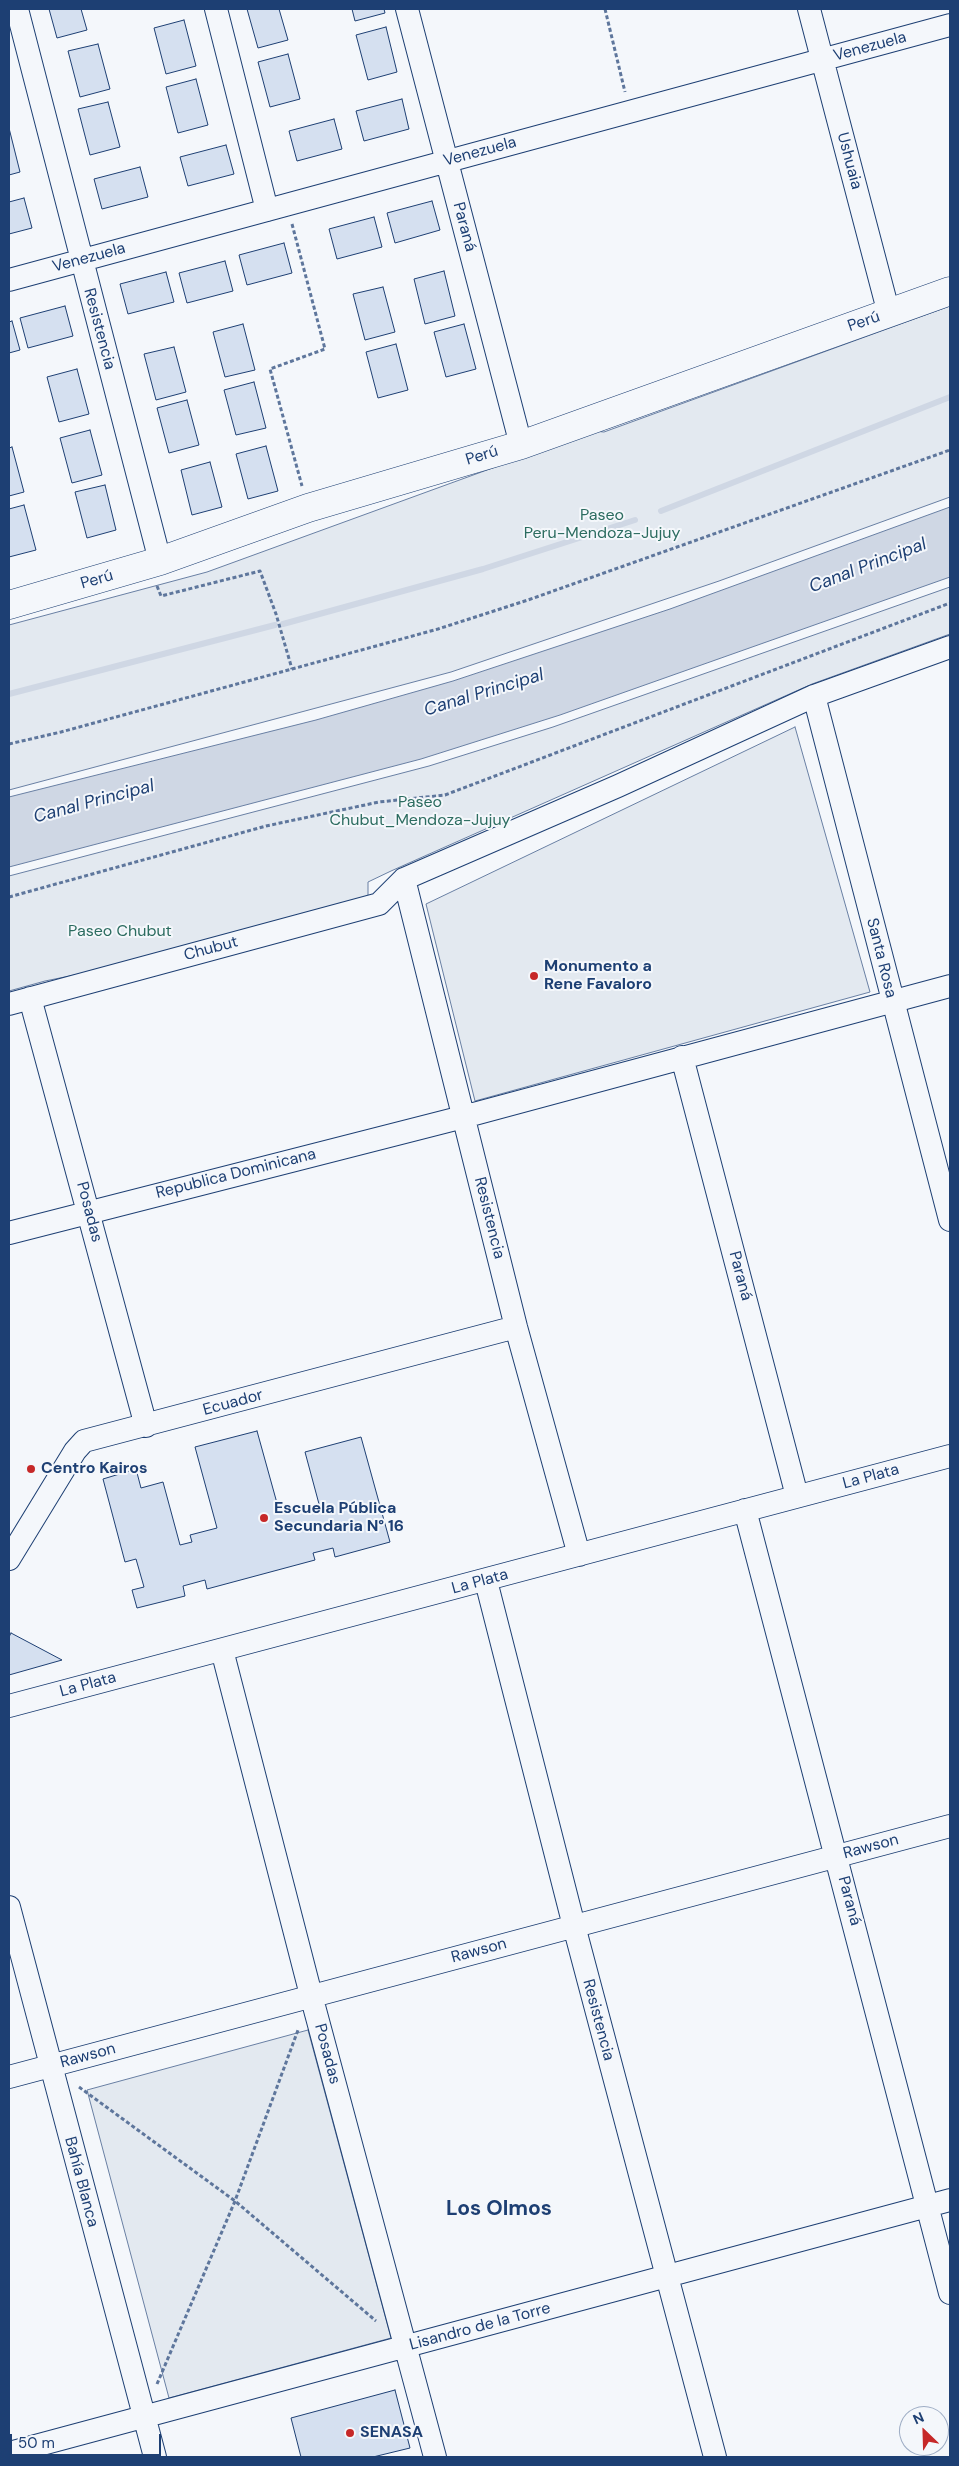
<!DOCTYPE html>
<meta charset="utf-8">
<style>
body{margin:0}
#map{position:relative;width:959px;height:2466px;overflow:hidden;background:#f4f7fb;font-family:"DM Sans",sans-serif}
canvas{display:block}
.frame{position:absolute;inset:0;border:10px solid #1d3f73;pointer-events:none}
.north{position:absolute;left:899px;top:2406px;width:50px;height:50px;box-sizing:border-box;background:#f4f7fb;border:1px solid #9eadc5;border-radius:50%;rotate:336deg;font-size:14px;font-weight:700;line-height:20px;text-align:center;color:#1d3f73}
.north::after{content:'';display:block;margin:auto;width:18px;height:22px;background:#c62828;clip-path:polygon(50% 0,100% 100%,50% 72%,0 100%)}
.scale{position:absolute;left:10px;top:2434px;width:151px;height:22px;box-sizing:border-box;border:2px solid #1d3f73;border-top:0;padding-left:6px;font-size:15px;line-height:18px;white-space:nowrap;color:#1d3f73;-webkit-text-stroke:4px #f4f7fb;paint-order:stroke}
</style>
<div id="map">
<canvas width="959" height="2466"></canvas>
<div class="frame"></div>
<div class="north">N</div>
<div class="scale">50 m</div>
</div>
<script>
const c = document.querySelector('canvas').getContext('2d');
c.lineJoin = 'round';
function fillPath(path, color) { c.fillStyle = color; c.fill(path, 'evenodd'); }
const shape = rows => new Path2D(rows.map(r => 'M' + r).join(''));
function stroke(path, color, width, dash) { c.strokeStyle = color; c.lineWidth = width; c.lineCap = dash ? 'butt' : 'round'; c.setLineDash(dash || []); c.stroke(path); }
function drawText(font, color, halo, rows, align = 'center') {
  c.font = font + ' "DM Sans",sans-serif'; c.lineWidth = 4; c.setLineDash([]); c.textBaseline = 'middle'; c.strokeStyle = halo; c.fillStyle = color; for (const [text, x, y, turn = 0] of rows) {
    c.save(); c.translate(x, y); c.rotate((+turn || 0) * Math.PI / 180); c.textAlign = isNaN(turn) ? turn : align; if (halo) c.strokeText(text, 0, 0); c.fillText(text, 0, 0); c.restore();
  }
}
const green = shape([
 [950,306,950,497,719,581,451,672,9,790,9,625,207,572,594,431,604,432,950,306],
 [950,587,950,634,812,684,391,871,368,882,368,896,129,964,45,981,9,991,9,876,429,766,553,727,950,587],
 [795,727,870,992,475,1101,426,904,795,727],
 [308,2030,391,2338,169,2398,87,2090,308,2030]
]);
fillPath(green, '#e3e9f0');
stroke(green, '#687fa3', 1);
const water = shape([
 [950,507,950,577,560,715,421,759,9,867,9,797,316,720,453,681,670,609,950,507]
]);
fillPath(water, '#cfd7e4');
stroke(water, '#687fa3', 1);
stroke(shape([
 [661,511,950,397],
 [283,624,483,569,635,520],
 [9,694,275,625]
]), '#cfd7e4', 6);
const building = shape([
 [49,9,81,9,87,30,57,38,49,9],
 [247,9,279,9,288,40,258,48,247,9],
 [352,9,384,9,385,13,355,21,352,9],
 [184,20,196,66,166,74,154,28,184,20],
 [386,27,397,72,368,80,356,35,386,27],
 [98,44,110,89,80,97,68,51,98,44],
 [288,54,300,99,270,107,258,62,288,54],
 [196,79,208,125,178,133,166,87,196,79],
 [402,99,409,129,364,141,356,111,402,99],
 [108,102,120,147,90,155,78,109,108,102],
 [334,119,342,149,297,161,289,131,334,119],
 [9,128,20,172,9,175,9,128],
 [226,145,234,174,188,186,180,157,226,145],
 [140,167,148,197,102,209,94,179,140,167],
 [24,198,32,228,9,234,9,202,24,198],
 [432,201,440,230,395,243,387,213,432,201],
 [374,217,382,247,337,259,329,229,374,217],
 [284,243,292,273,247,285,239,255,284,243],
 [225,261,233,291,187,303,179,273,225,261],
 [444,271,455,316,425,324,414,279,444,271],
 [166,272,174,302,128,314,120,284,166,272],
 [383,287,395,332,365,340,353,294,383,287],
 [65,306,73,336,28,348,20,318,65,306],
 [12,321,20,350,9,353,9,322,12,321],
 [243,324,255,370,225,377,213,332,243,324],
 [464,324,476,369,446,377,434,332,464,324],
 [396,344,408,390,378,398,366,352,396,344],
 [174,347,186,392,156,400,144,354,174,347],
 [77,369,89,414,59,422,47,377,77,369],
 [254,382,266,428,236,435,224,390,254,382],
 [187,400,199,445,169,453,157,408,187,400],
 [90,430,102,475,72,483,60,438,90,430],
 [266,446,278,491,248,499,236,454,266,446],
 [12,447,24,492,9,496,9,448,12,447],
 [210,462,222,507,192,515,181,470,210,462],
 [105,485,116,530,87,538,75,492,105,485],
 [24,505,36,550,9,557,9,509,24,505],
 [257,1431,280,1514,319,1504,305,1452,361,1437,390,1542,335,1557,333,1548,313,1553,315,1560,207,1589,205,1580,183,1586,185,1596,137,1608,132,1590,144,1587,136,1559,125,1562,103,1479,136,1469,141,1488,163,1482,180,1545,192,1542,190,1535,217,1528,195,1447,257,1431],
 [11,1633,62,1660,9,1675,9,1637,11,1633],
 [395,2390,410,2448,373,2457,301,2457,291,2418,395,2390]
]);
fillPath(building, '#d5e0f0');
stroke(building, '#1d3f73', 1);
const minor = shape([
 [17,9,160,561],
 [216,9,267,210],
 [407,9,521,445],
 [809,9,889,314],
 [9,280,950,25],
 [814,696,950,1220],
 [404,879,516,1327,579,1555],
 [30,998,146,1426],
 [9,1004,379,904,404,879,618,786,814,696,950,647],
 [682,1057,797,1496],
 [9,1233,463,1117,950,986],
 [745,1510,950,2293],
 [9,1559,75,1451,84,1441,516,1327],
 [486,1581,574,1926,715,2457],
 [222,1650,311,1995,435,2457],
 [9,1706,950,1456],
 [9,1907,155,2457],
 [9,2077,950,1826],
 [9,2453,950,2200]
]);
const major = shape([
 [9,605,160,561,308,508,521,445,950,291]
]);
stroke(minor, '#1d3f73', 24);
stroke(major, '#1d3f73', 29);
stroke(shape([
 [605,9,625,92],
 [292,224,325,349,270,369,302,486],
 [157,586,161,596,260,571,276,614,292,669],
 [9,744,61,732,292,669,438,629,528,600,950,450],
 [9,897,266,826,379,802,445,795,950,603],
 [79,2087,235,2201,376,2321],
 [157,2384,235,2201,298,2030]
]), '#5e769c', 3, [4, 2.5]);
stroke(minor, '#f4f7fb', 22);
stroke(major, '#f4f7fb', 28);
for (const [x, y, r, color] of [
 [534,976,5,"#c62828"],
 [31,1469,5,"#c62828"],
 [264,1518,5,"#c62828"],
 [350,2433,5,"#c62828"]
]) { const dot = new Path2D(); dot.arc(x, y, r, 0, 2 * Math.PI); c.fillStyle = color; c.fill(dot); stroke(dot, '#f4f7fb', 2); }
drawText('16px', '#1d3f73', '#f4f7fb', [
 ["Venezuela",870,47,-15],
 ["Venezuela",480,152,-15],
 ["Ushuaia",849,161,75],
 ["Paraná",464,227,75],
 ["Venezuela",89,258,-15],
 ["Perú",864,322,-19],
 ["Resistencia",99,329,75],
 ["Perú",482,456,-17],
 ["Perú",97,580,-16],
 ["Chubut",211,949,-15],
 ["Santa Rosa",881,958,76],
 ["Republica Dominicana",236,1174,-14],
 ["Posadas",89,1212,75],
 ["Resistencia",489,1218,76],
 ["Paraná",740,1276,75],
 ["Ecuador",233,1403,-15],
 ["La Plata",871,1477,-15],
 ["La Plata",480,1582,-15],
 ["La Plata",88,1685,-15],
 ["Rawson",871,1847,-15],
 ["Paraná",849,1901,75],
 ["Rawson",479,1951,-15],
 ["Resistencia",598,2020,75],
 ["Posadas",327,2054,75],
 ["Rawson",88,2056,-15],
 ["Bahía Blanca",81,2182,75],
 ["Lisandro de la Torre",480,2327,-15]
]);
drawText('16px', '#2c6c60', '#f4f7fb', [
 ["Paseo",602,516],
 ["Peru-Mendoza-Jujuy",602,534],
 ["Paseo",420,803],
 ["Chubut_Mendoza-Jujuy",420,821],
 ["Paseo Chubut",120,932]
]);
drawText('bold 16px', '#1d3f73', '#f4f7fb', [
 ["Monumento a",544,967],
 ["Rene Favaloro",544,985],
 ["Centro Kairos",41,1469],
 ["Escuela Pública",274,1509],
 ["Secundaria N° 16",274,1527],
 ["SENASA",360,2433]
], 'left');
drawText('italic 18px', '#1d3f73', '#f4f7fb', [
 ["Canal Principal",868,566,-21],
 ["Canal Principal",484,693,-17],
 ["Canal Principal",94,802,-15]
]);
drawText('bold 21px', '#1d3f73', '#f4f7fb', [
 ["Los Olmos",499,2209]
]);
</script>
